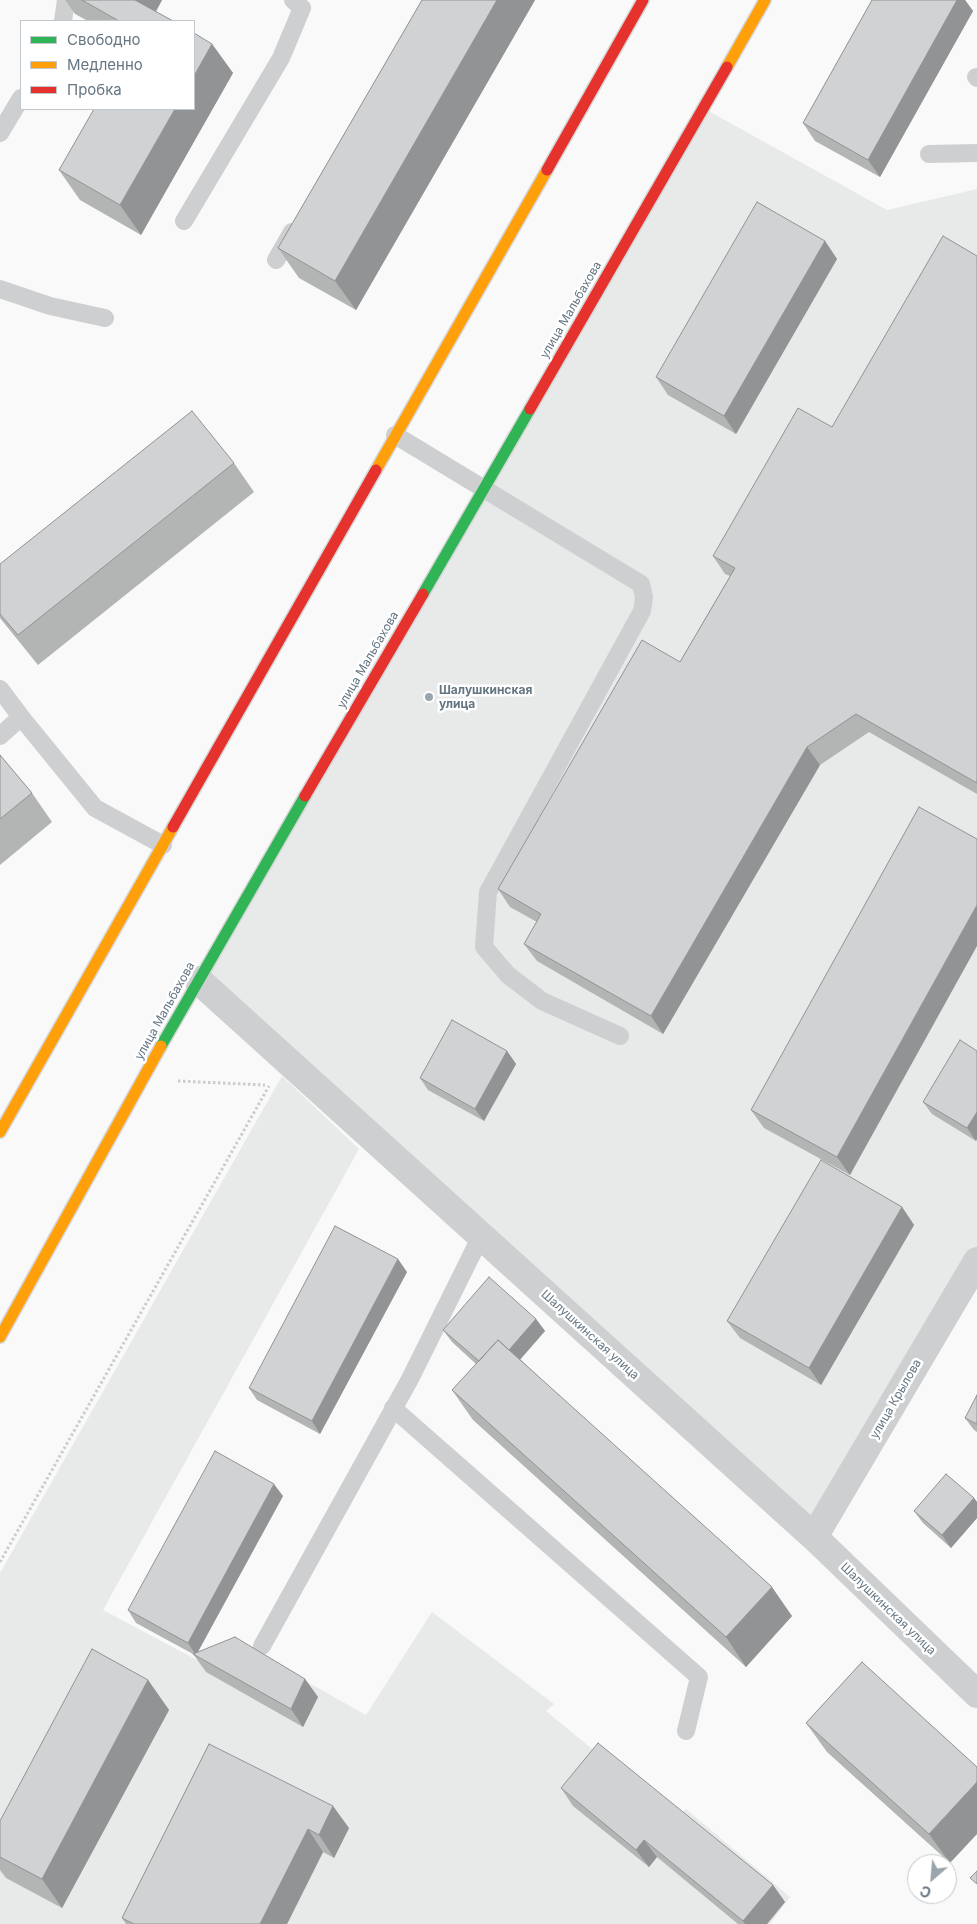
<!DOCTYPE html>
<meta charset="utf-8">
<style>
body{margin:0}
#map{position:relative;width:977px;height:1924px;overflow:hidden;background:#f9f9f9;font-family:Inter,sans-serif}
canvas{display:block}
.legend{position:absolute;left:20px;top:20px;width:175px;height:90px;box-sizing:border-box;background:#fff;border:1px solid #c1c8cd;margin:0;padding:6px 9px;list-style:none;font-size:15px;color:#657683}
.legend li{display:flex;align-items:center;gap:10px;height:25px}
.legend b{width:25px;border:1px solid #c1c8cd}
.north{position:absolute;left:907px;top:1854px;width:50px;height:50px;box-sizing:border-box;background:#fff;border:1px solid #c1c8cd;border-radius:50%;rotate:207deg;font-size:14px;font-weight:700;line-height:20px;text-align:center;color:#657683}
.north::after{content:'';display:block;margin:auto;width:18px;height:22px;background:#99a4ac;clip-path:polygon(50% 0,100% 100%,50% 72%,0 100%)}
</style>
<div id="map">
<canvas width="977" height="1924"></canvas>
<ul class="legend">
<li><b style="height:6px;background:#30b455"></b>Свободно</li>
<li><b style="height:6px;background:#ff9f0a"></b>Медленно</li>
<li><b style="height:6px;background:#e5322d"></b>Пробка</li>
</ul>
<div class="north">С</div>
</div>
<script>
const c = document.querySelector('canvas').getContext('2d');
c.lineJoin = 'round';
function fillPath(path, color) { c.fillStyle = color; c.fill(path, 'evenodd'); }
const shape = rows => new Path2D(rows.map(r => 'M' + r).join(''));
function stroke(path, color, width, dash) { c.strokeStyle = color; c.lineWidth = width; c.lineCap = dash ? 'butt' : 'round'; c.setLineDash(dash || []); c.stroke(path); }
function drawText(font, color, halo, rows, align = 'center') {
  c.font = font + ' Inter,sans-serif'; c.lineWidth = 5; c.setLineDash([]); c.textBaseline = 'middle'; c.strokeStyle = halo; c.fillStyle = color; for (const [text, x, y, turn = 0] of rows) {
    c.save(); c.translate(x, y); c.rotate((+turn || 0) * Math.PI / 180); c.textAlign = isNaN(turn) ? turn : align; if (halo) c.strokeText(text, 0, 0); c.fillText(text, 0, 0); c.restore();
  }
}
fillPath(shape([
 [703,108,887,210,977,189,977,1261,814,1537,198,980],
 [282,1076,359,1149,103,1610,197,1660,236,1642,366,1715,432,1612,554,1704,546,1711,676,1818,686,1809,790,1897,770,1924,0,1924,0,1573]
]), '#e8e9e9');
const fast = shape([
 [423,594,530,409],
 [161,1046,305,796]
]);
const slow = shape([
 [727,67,765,0],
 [376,470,547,170],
 [0,1132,173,827],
 [0,1337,161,1046]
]);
const jam = shape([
 [547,170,643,0],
 [530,409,727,67],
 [305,796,423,594],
 [173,827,376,470]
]);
stroke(fast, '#d5d6d7', 14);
stroke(slow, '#d5d6d7', 14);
stroke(jam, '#d5d6d7', 14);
stroke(shape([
 [178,1081,265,1085],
 [0,1562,269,1086]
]), '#cbcccd', 3, [2.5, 2.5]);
stroke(shape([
 [63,21,66,0],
 [976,77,977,78],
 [0,133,21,98],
 [929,154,977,153],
 [184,221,281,58,302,8,293,0],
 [276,260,292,232],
 [0,289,50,306,105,318],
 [395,435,641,584,644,597,642,611,488,892,484,947,508,975,542,1001,620,1036],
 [0,689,21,717],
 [0,736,21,717,95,808,163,845],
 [393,1408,699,1677,686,1731],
 [262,1646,410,1379,481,1236]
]), '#cecfd0', 18);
stroke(shape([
 [198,980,814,1537,977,1694],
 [814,1537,977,1261]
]), '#cecfd0', 28);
stroke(fast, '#30b455', 11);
stroke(slow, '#ff9f0a', 11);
stroke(jam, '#e5322d', 11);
fillPath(shape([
 [65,0,162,0,156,12,173,21,88,21,75,14],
 [422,0,535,0,356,310,299,278,278,248],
 [872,0,965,0,973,11,880,177,815,141,803,123],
 [212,44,233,73,141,235,80,200,59,170],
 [825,241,837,259,736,434,668,395,656,377],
 [977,256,977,794,869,732,820,765,663,1034,537,961,524,944,537,922,510,907,498,889,680,662,730,576,725,574,713,556,832,427],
 [234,463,254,492,38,665,0,618,0,564],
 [0,755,32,793,52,822,0,865],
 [977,839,850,1175,764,1128,751,1110],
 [507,1051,516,1064,484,1121,428,1090,420,1078],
 [977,1051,977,1139,976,1141,932,1114,923,1102],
 [902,1207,914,1225,821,1385,740,1338,727,1321],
 [407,1272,320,1434,257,1400,249,1388],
 [536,1319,545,1331,520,1359,792,1616,746,1667,473,1420,452,1390,476,1364,452,1342,443,1330],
 [977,1395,977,1432,974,1430,965,1418],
 [283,1496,198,1652,305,1679,318,1697,303,1727,206,1672,193,1654,136,1623,128,1610],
 [974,1498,977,1502,977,1518,951,1548,923,1523,914,1511],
 [862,1662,950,1863,827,1752,806,1723],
 [148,1680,169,1710,62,1908,6,1878,0,1870,0,1821],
 [209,1744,349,1828,334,1858,323,1852,287,1924,126,1924,122,1918],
 [561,1788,773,1885,785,1902,767,1924,738,1924,657,1857,649,1867,573,1806]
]), '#b3b5b5');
fillPath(shape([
 [131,0,162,0,150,21],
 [497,0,535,0,356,310,335,281],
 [957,0,965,0,973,11,880,177,868,160],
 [212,44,233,73,141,235,120,205,175,109,194,109,194,76],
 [825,241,837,259,736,434,724,416],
 [807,747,820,765,663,1034,651,1016],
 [977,905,977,946,850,1175,837,1157],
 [507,1051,516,1064,484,1121,475,1109],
 [977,1112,977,1139,976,1141,967,1128],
 [902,1207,914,1225,821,1385,809,1368],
 [398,1259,407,1272,320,1434,312,1421],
 [536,1319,545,1331,499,1384,490,1371],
 [274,1484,283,1496,196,1655,188,1643],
 [974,1498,977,1502,977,1518,951,1548,942,1535],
 [772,1587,792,1616,746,1667,726,1637],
 [305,1679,318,1697,303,1727,291,1709],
 [148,1680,169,1710,62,1908,42,1879],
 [977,1782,977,1834,950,1863,929,1834],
 [333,1806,349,1828,334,1858,319,1835],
 [308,1829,323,1852,287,1924,260,1924],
 [644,1840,657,1857,649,1867,636,1850],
 [773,1885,785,1902,767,1924,745,1924,743,1921]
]), '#929394');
const building = shape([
 [82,0,135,0,173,21,119,21,82,0],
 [422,0,497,0,335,281,278,248,422,0],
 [872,0,957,0,868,160,803,123,872,0],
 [194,33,212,44,194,76,194,33],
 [94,109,175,109,120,205,59,170,94,109],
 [757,202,825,241,724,416,656,377,757,202],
 [943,236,977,256,977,783,856,714,807,747,651,1016,524,944,541,914,498,889,642,640,680,662,735,568,713,556,798,408,832,427,943,236],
 [192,411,234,463,18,635,0,614,0,564,192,411],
 [0,755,32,793,0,819,0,755],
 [919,807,977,839,977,905,837,1157,751,1110,919,807],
 [452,1020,507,1051,475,1109,420,1078,452,1020],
 [960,1040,977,1051,977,1112,967,1128,923,1102,960,1040],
 [821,1160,902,1207,809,1368,727,1321,821,1160],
 [335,1226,398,1259,312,1421,249,1388,335,1226],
 [489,1277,536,1319,509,1350,498,1340,479,1361,443,1330,489,1277],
 [498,1340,772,1587,726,1637,452,1390,498,1340],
 [977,1395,977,1424,965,1418,977,1395],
 [215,1451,274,1484,188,1643,128,1610,215,1451],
 [946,1474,974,1498,942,1535,914,1511,946,1474],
 [235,1637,305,1679,291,1709,193,1654,235,1637],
 [92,1649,148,1680,42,1879,0,1857,0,1821,92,1649],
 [862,1662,977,1767,977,1782,929,1834,806,1723,862,1662],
 [598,1743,773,1885,743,1921,644,1840,636,1850,561,1788,598,1743],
 [209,1744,333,1806,319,1835,308,1829,260,1924,134,1924,122,1918,209,1744],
 [977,1871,977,1884,970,1878,977,1871]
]);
fillPath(building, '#d0d2d3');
stroke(building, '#929394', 1);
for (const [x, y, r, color] of [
 [429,697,5,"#99a4ac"]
]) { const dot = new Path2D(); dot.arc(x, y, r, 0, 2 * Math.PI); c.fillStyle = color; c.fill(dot); stroke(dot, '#fff', 2); }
drawText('12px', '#657683', '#fff', [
 ["улица Мальбахова",571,310,-60],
 ["улица Мальбахова",368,660,-60],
 ["улица Мальбахова",165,1011,-61],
 ["Шалушкинская улица",590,1335,42],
 ["улица Крылова",896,1399,-60],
 ["Шалушкинская улица",888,1609,44]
]);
drawText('bold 12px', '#657683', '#fff', [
 ["Шалушкинская",439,690],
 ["улица",439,704]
], 'left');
</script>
